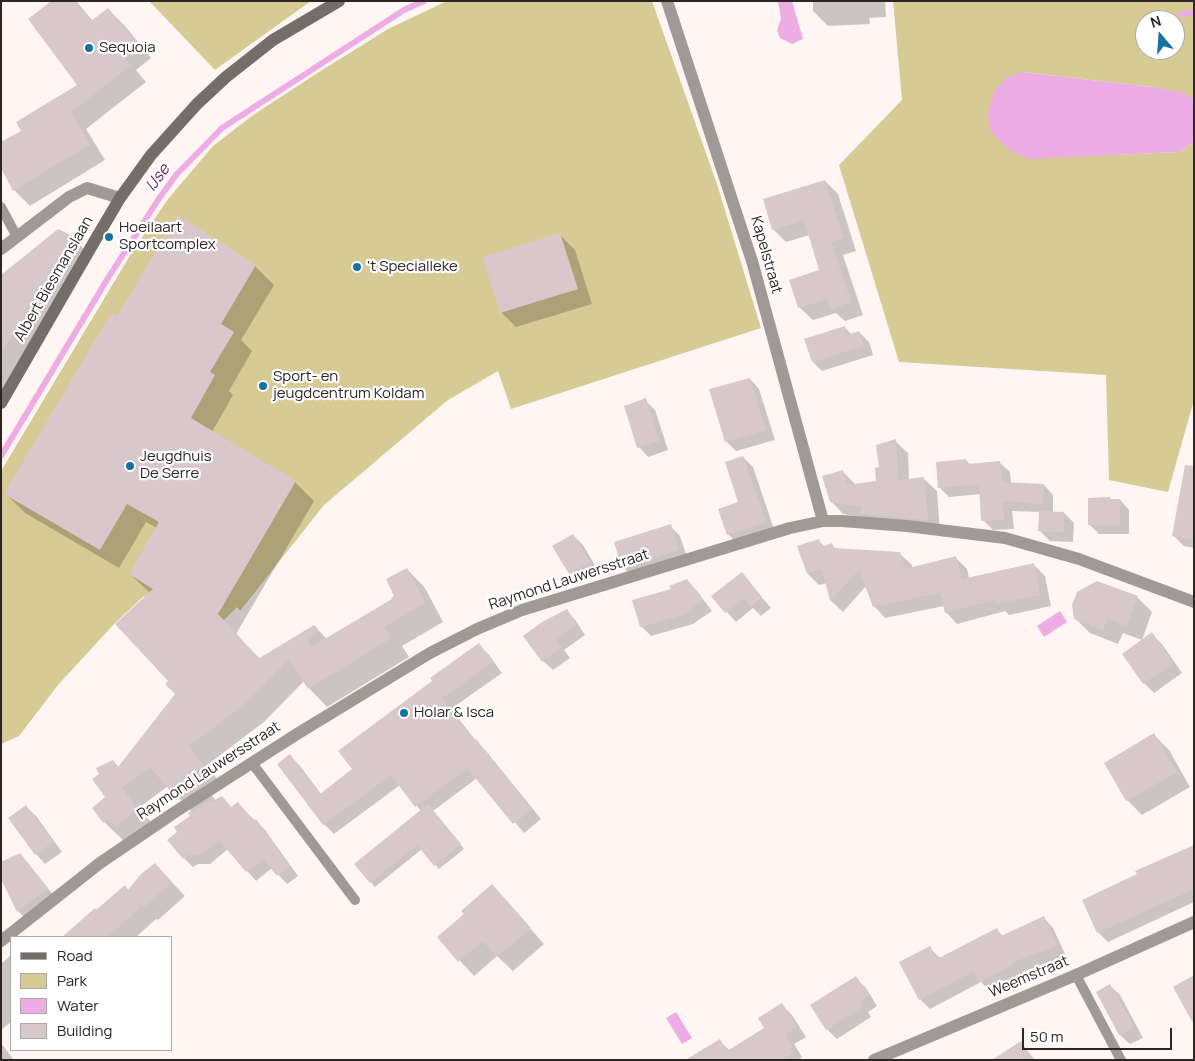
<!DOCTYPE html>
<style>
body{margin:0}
#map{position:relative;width:1195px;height:1061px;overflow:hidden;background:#fff5f3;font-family:Manrope,sans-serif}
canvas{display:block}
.frame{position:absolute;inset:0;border:2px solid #2b2524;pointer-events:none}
.legend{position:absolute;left:10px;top:936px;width:162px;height:115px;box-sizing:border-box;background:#fff;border:1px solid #aaa8a7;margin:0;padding:6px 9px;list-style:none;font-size:15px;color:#2b2524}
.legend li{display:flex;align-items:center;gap:10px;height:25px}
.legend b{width:25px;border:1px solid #aaa8a7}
.north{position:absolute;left:1135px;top:10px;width:50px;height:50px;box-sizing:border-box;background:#fff;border:1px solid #aaa8a7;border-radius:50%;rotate:342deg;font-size:14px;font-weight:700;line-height:20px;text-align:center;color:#2b2524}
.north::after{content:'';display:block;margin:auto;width:18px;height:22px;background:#1472a0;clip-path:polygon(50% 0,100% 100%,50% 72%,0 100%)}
.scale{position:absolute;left:1022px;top:1028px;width:150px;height:22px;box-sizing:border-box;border:2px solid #2b2524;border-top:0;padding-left:6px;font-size:15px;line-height:18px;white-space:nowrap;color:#2b2524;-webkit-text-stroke:4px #fff;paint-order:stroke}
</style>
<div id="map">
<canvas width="1195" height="1061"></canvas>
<div class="frame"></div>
<ul class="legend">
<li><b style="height:6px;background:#746e68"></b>Road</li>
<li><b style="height:14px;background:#d7cb95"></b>Park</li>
<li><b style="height:14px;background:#eeace5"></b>Water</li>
<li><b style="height:14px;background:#d8c8cb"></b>Building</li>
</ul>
<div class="north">N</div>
<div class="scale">50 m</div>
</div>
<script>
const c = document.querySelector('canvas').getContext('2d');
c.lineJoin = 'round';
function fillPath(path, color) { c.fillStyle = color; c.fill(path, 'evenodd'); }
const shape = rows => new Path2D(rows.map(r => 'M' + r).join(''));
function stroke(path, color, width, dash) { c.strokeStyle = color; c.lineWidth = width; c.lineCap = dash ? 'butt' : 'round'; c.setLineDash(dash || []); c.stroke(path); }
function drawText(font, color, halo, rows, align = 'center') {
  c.font = font + ' Manrope,sans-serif'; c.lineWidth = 4.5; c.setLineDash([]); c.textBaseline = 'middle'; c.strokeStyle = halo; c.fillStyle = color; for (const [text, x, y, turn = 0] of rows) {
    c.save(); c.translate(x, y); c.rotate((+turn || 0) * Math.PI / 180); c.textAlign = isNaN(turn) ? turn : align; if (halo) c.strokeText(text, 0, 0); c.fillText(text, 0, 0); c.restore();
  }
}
fillPath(shape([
 [149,1,311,1,215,70],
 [447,1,652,1,717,184,761,328,511,409,498,371,448,400,324,505,240,611,237,607,220,624,195,645,144,596,114,624,58,685,19,736,1,744,1,471,132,252,168,199,213,146,253,115,319,72,388,29],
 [893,1,1194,1,1194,104,1193,98,1181,93,1152,87,1022,72,1112,155,1179,152,1194,142,1194,400,1168,492,1109,480,1106,375,899,362,839,165,902,100],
 [1145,20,1175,20,1175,50,1145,50]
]), '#d7cb95');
fillPath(shape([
 [778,1,792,1,803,39,792,44,780,38,777,31,781,18],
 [1022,72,1152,87,1181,92,1193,98,1194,142,1179,152,1028,159,1009,150,991,132,988,113,995,89,1007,78],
 [1060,611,1067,622,1044,637,1037,626],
 [676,1012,692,1038,682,1044,666,1018]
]), '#eeace5');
fillPath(shape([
 [53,1,76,1,93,21,108,9,124,25,151,58,136,70,146,82,86,129,105,160,30,206,14,190,22,132,79,86],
 [813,1,885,1,886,17,869,18,870,24,828,26,813,11],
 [825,181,838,194,856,251,843,255,863,315,845,321,836,313,813,320,799,307,821,271,810,235,786,242,773,229],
 [179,217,255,266,274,285,241,340,252,351,229,391,233,395,212,432,295,482,314,501,236,634,260,659,314,626,327,639,394,599,407,569,425,588,443,622,402,646,409,657,327,707,309,688,304,681,264,722,207,765,222,786,211,794,216,801,222,797,232,808,247,813,265,830,298,876,287,884,272,868,256,881,228,849,210,864,198,864,193,867,184,858,192,812,168,786,140,807,156,829,123,840,104,822,113,761,119,767,177,694,170,681,150,593,130,574,157,528,146,522,119,568,25,513,6,494,117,318],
 [59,231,72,237,92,257,1,406,1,277],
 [560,235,575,250,592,304,516,327,501,312],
 [844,327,852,335,859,332,869,342,873,355,822,371,813,362],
 [750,379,759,389,775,440,736,451,726,441],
 [645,400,655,410,668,450,648,457,639,447],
 [895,441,908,453,909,480,924,479,937,491,940,532,843,514,831,501,843,472,855,484,877,482,880,469],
 [743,457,753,467,775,532,738,544,728,534,740,503],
 [966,460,970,465,1000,463,1010,472,1011,483,1044,485,1053,495,1053,513,1064,513,1074,523,1073,542,1050,541,1040,531,1040,512,1012,511,1014,529,993,530,983,520,981,494,949,497,939,487],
 [1194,488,1194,548,1184,546,1174,536],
 [1110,498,1112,500,1120,500,1129,510,1129,534,1099,534,1089,524],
 [670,526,680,536,688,560,633,577,623,567],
 [573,535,583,545,599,572,580,583,570,574,554,547],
 [819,541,825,547,832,545,837,550,900,554,912,565,912,569,956,558,967,569,969,578,1033,564,1045,576,1051,606,1009,615,1005,611,957,624,946,612,944,606,885,618,874,606,866,586,843,612,831,601,827,583,819,585,808,574],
 [741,573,771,608,761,616,753,608,736,622,713,596],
 [687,581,697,591,712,611,693,624,651,636,642,627,634,601,673,590],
 [1137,597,1152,612,1142,640,1123,633,1118,644,1090,633,1075,618],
 [567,611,576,621,585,635,564,650,570,658,553,670,543,661],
 [1152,634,1162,644,1182,673,1154,693,1144,683],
 [479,645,489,655,502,673,451,709,476,741,486,751,541,819,524,833,477,778,433,811,464,849,439,869,422,849,375,887,356,864,421,811,400,785,334,834,324,824,279,764,290,756,300,766,321,794,354,770,434,681],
 [1154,735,1169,750,1190,787,1142,815,1127,800],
 [26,807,36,816,62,852,45,864,36,854],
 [1194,847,1194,902,1108,942,1098,932],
 [20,855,56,898,28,921,18,911,1,876],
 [168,878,185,896,158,920,156,919,136,937,63,937,95,909,96,911,125,887,129,890],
 [492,885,544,944,513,971,497,956,474,976,439,938,466,914],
 [1044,918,1053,928,1066,956,1022,972,1023,974,990,991,981,982,930,1009,920,999,930,948,941,959,997,930,1003,936],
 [11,955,11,1022,1,1030,1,964],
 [856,978,866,988,877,1006,868,1012,871,1017,837,1039,827,1029],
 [1110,986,1120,995,1143,1038,1130,1044,1120,1035,1097,992],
 [782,1005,792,1015,806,1037,794,1044,802,1057,799,1060,689,1060,720,1041,730,1051,766,1029],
 [1,1043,14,1060,1,1060],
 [1021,1043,1035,1060,1005,1060]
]), '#0003');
stroke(shape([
 [1181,14,1194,13],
 [1,456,108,278,158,200,176,175,222,128,404,10,424,1]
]), '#eeace5', 6);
fillPath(shape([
 [51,1,75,1,91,21,108,8,136,42,121,53,131,65,71,112,90,144,13,191,1,168,1,142,21,131,16,122,77,85,28,19],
 [825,180,844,238,831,242,851,302,831,309,827,299,798,308,789,280,819,270,804,220,772,230,763,199],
 [178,215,256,265,221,324,234,332,210,372,215,375,191,418,296,481,218,614,237,634,258,659,314,625,318,629,307,640,311,647,392,599,391,598,394,596,386,579,407,568,425,603,384,627,391,638,308,689,289,659,245,704,189,746,204,766,193,774,201,786,178,800,150,767,122,788,138,809,115,827,108,819,103,823,92,808,105,797,92,779,99,774,96,768,113,760,118,767,175,694,165,684,168,681,115,624,153,589,129,574,159,522,127,504,100,550,4,494,111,313,117,316],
 [58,229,73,236,1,353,1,275],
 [560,233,578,289,500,313,483,257],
 [845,326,847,335,859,331,864,346,812,362,804,339],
 [750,378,766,430,725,442,709,389],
 [646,398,659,441,637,448,624,406],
 [896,439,898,480,924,477,928,520,861,514,861,507,830,502,822,476,843,470,847,485,876,481,875,468,879,467,876,445],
 [743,456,766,522,727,535,718,509,738,502,725,462],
 [966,459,967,464,1000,461,1002,482,1044,484,1043,504,1003,501,1004,520,981,521,979,484,938,488,936,462],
 [1185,465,1194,466,1194,540,1172,536],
 [1110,497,1110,499,1120,499,1120,525,1088,525,1088,498],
 [1039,511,1064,512,1064,532,1038,531],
 [671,524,679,550,622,568,614,542],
 [573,534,590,562,569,574,552,546],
 [819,539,822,547,832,543,834,548,900,552,905,569,956,556,962,579,1034,563,1040,595,996,604,995,600,945,613,940,593,873,607,859,570,830,601,822,569,807,574,797,546],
 [742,572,762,597,751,607,744,598,725,613,711,596],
 [687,579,703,600,683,615,640,627,632,600,671,589,669,586],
 [1097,581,1138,596,1127,626,1108,619,1103,630,1074,619,1072,605,1077,592],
 [567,609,577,624,555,640,561,647,542,662,523,636,542,622],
 [1152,632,1173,663,1143,684,1122,654],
 [479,643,493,662,442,698,474,741,476,739,532,809,513,824,467,768,415,807,391,775,323,825,277,764,290,754,320,794,352,769,338,751,432,681,430,678],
 [1154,733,1177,772,1126,801,1104,763],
 [222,796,231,807,238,802,254,821,256,819,290,866,277,876,263,859,246,872,219,840,200,855,188,855,183,859,167,840,177,832,174,827,190,816,188,813,210,800,211,802],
 [428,804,461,844,434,866,417,845,370,883,354,864],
 [26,805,53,842,35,855,8,818],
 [1194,845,1194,889,1097,933,1082,900,1137,874,1135,871],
 [20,853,48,888,17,912,1,879,1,862],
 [155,863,172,882,143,908,142,906,107,937,62,937,95,908,96,910,125,885,128,890,141,874],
 [492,884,531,928,497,957,483,941,458,962,437,937,464,914,461,911],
 [1044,916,1057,946,1013,962,1015,964,979,982,974,971,919,1000,899,962,930,946,937,959,997,928,1001,936],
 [1194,975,1194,1025,1173,987],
 [856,976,869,995,859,1002,862,1007,826,1030,810,1005],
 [1110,984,1134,1027,1119,1035,1096,992],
 [782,1003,797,1027,785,1034,793,1047,790,1049,793,1053,782,1060,685,1060,720,1039,727,1051,764,1028,758,1018],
 [1021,1041,1033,1060,992,1060]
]), '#d8c8cb');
stroke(shape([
 [1,207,17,237],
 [252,763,355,900],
 [1076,975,1121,1060]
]), '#9f9a96', 10);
stroke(shape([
 [667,1,752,261,823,521],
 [1,249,69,197,87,188,120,198],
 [1,941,100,863,175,812,297,734,430,653,477,629,522,610,790,528,823,521,842,521,907,526,1005,538,1079,559,1194,602],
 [874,1060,1076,975,1194,922]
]), '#9f9a96', 12);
stroke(shape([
 [1,403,94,242,120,198,151,155,197,104,226,77,273,40,339,1]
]), '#746e68', 12);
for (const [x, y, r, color] of [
 [89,48,5,"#1472a0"],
 [109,237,5,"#1472a0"],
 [357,267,5,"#1472a0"],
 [263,386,5,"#1472a0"],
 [130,466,5,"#1472a0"],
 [404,713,5,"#1472a0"]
]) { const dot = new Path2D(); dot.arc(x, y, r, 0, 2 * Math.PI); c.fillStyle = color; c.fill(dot); stroke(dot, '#fff', 2); }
drawText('15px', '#2b2524', '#fff', [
 ["Sequoia",99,48],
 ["Hoeilaart",119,228],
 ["Sportcomplex",119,245],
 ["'t Specialleke",367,267],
 ["Sport- en",273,377],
 ["jeugdcentrum Koldam",273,394],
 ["Jeugdhuis",140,457],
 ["De Serre",140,474],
 ["Holar & Isca",414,713]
], 'left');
drawText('15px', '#2b2524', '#fff', [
 ["Kapelstraat",766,255,74],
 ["Albert Biesmanslaan",54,279,-60],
 ["Raymond Lauwersstraat",569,580,-18],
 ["Raymond Lauwersstraat",209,771,-33],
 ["Weemstraat",1029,977,-23]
]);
drawText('italic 16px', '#6b1f65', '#fff', [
 ["IJse",158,178,-54]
]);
</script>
